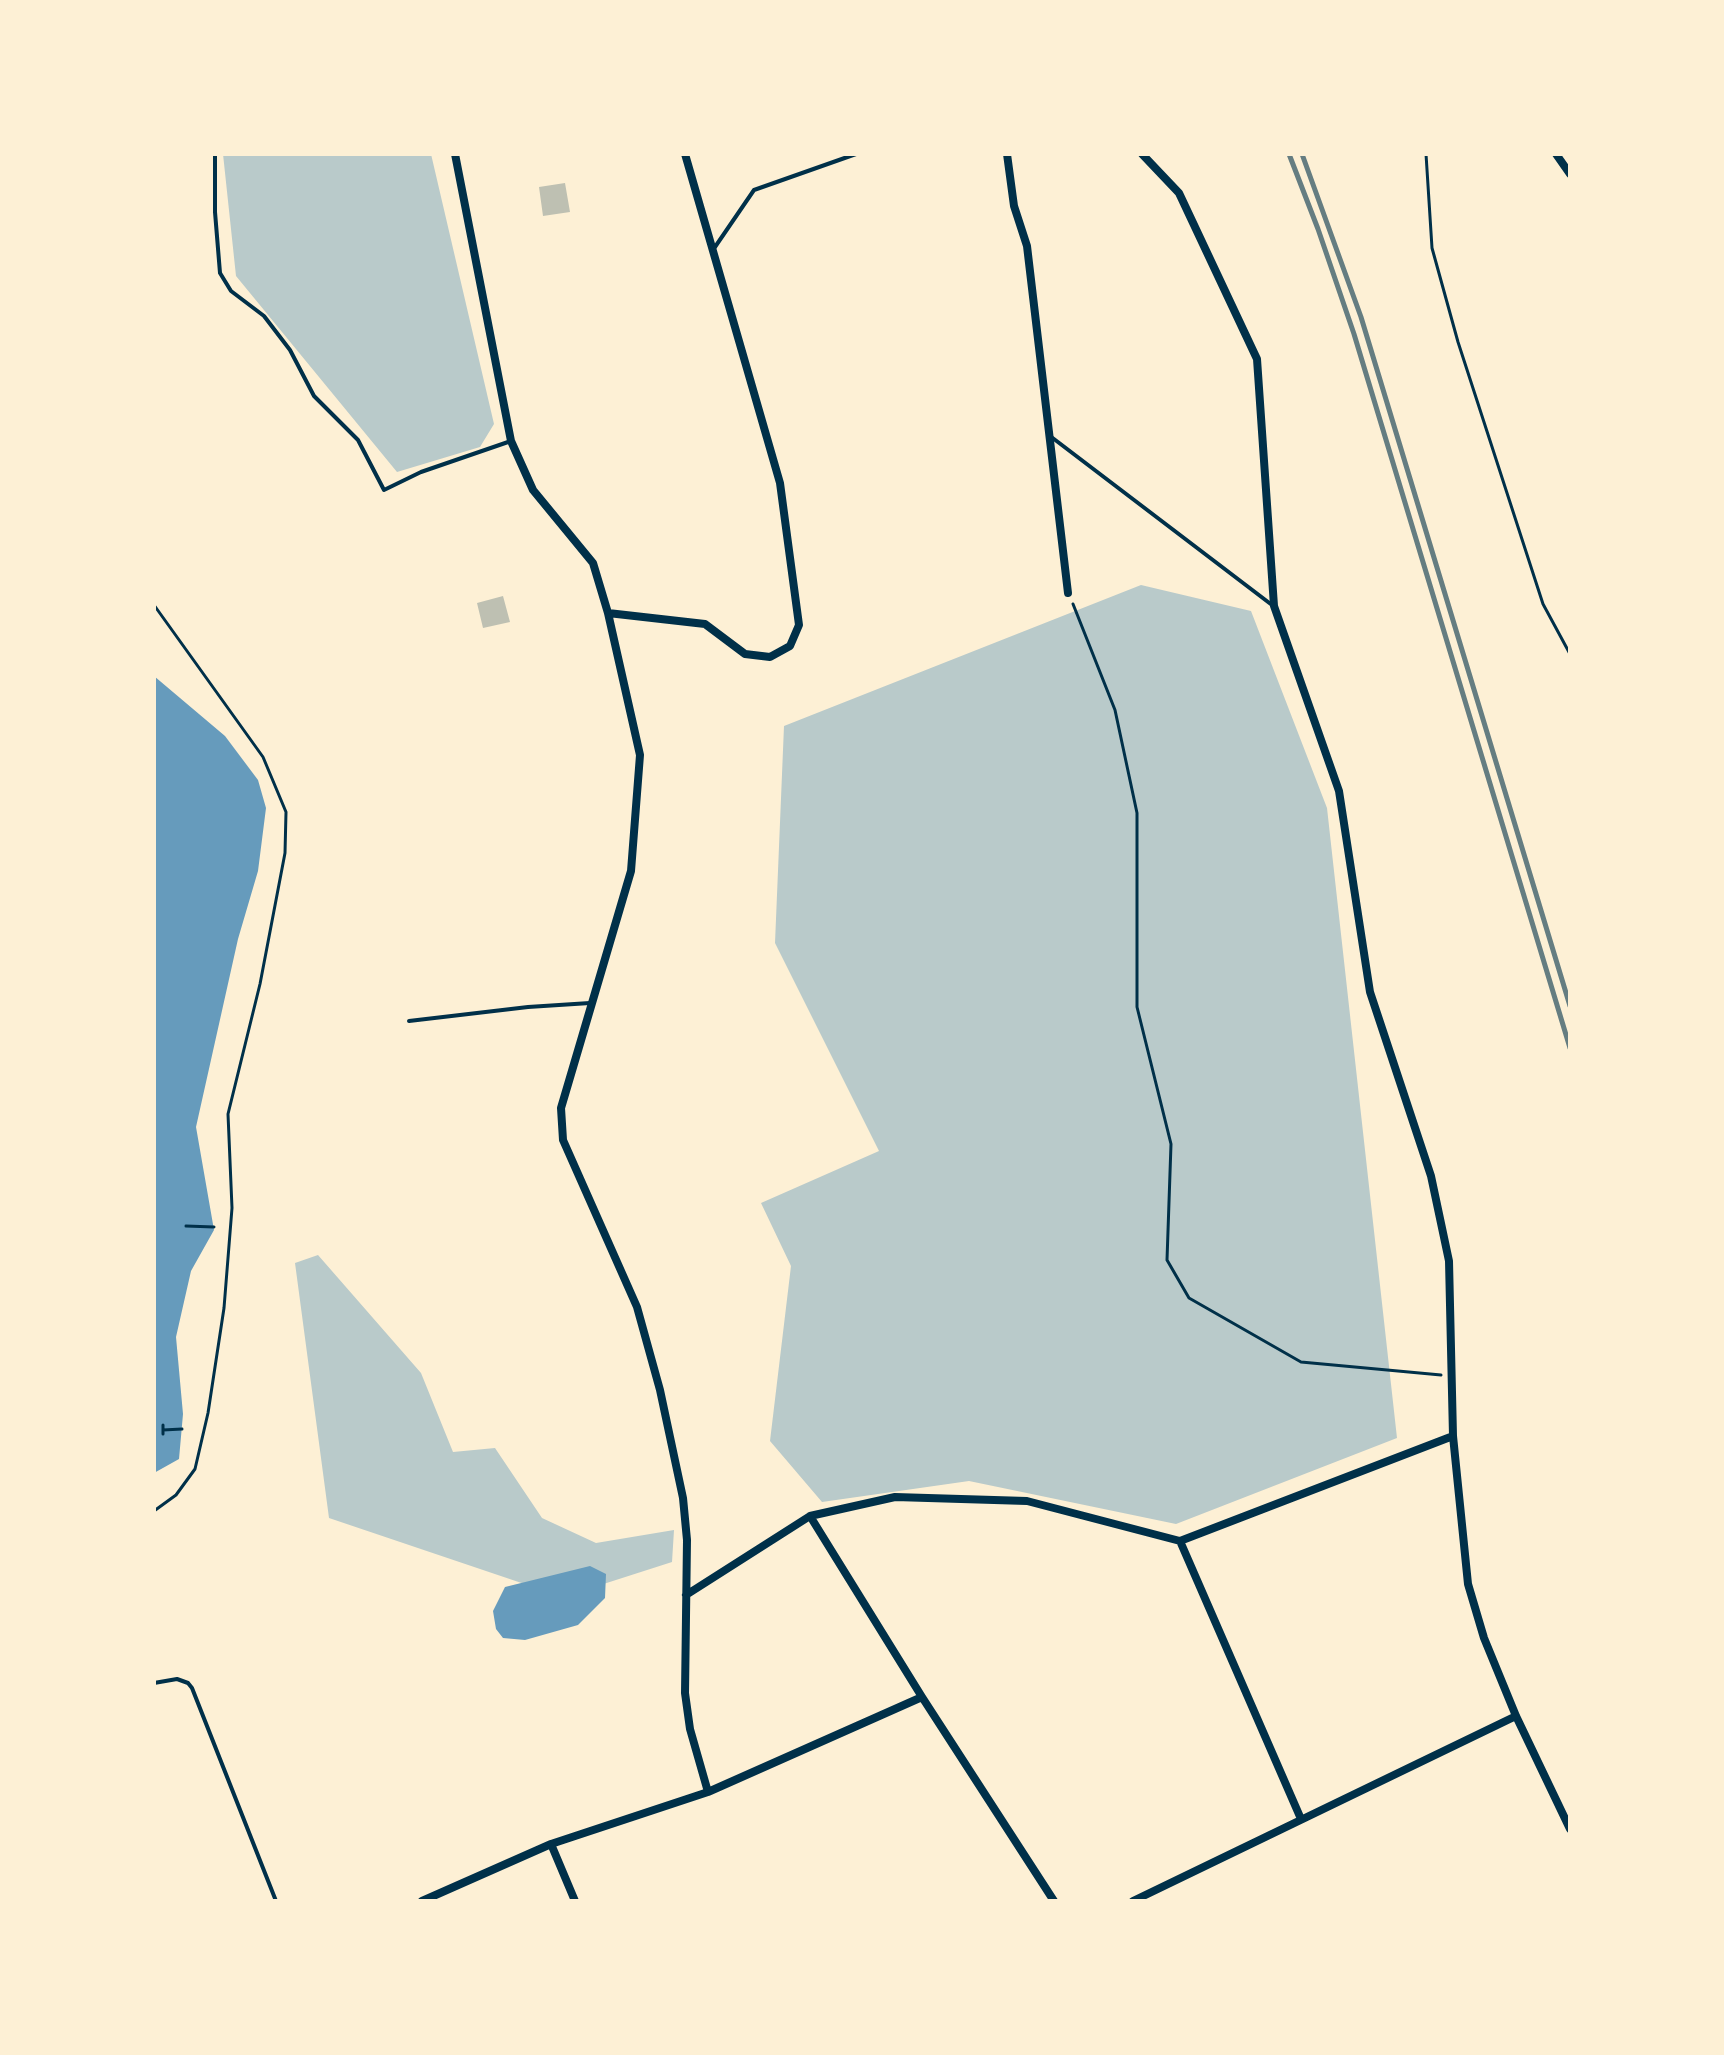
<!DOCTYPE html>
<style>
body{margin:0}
#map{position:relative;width:1724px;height:2055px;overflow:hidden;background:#fdf0d5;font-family:"Work Sans",sans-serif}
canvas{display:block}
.frame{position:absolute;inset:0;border:156px solid #fdf0d5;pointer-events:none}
</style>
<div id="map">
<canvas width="1724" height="2055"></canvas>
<div class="frame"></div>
</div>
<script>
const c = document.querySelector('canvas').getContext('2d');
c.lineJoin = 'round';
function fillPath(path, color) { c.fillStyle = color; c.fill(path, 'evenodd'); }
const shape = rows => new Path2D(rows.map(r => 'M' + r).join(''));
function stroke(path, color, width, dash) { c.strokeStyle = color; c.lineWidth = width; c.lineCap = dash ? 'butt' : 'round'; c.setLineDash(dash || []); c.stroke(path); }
fillPath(shape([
 [223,154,431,154,494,424,480,447,397,472,236,276],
 [1141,585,1251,611,1327,808,1397,1438,1176,1524,969,1481,822,1502,770,1441,791,1266,761,1203,879,1151,775,943,784,726],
 [318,1255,421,1373,453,1452,495,1448,542,1518,596,1543,674,1530,672,1562,563,1597,329,1518,295,1263]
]), '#b9caca');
fillPath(shape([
 [154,676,225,736,258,780,266,808,258,871,238,939,196,1127,214,1230,191,1271,176,1337,183,1414,179,1459,154,1473],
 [590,1566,606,1574,605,1598,578,1625,525,1640,503,1638,496,1629,493,1611,505,1587]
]), '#669bbc');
fillPath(shape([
 [565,183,570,212,543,216,539,187],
 [503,596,510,622,483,628,477,603]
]), '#bec0b2');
stroke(shape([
 [1426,154,1432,248,1458,342,1543,604,1570,654],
 [1073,604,1115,710,1137,813,1137,1007,1171,1144,1167,1260,1189,1298,1301,1362,1441,1375],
 [154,605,263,757,286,812,285,853,260,984,228,1114,232,1208,224,1308,208,1413,195,1469,176,1495,154,1511],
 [186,1226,214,1227],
 [163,1425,163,1434],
 [163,1430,182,1429]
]), '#003049', 3);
stroke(shape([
 [215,154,215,212,220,273,231,291,264,316,290,350,314,396,358,440,384,490,421,472,511,441],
 [715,247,754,190,856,154],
 [1050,436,1272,605],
 [409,1021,528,1007,590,1003],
 [154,1683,177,1679,188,1683,192,1688,276,1901]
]), '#003049', 4);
stroke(shape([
 [455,154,511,441,533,490,593,563,608,613,640,755,631,871,561,1108,563,1140,637,1307,660,1390,683,1498,687,1540,685,1693,690,1729,708,1792],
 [1007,154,1014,206,1027,246,1068,593],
 [1142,154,1179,193,1257,359,1274,606,1339,791,1370,992,1431,1176,1449,1261,1453,1436,1468,1584,1484,1638,1516,1716,1570,1829],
 [1556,154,1570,174],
 [608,613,705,624,745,654,770,657,790,646,799,625,780,483,685,154],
 [810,1516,922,1697,1054,1901],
 [1180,1541,1453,1436],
 [686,1595,810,1516,895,1497,1027,1501,1180,1541,1301,1819],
 [551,1844,575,1901],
 [422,1901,551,1844,708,1792,922,1697],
 [1133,1901,1516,1716]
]), '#003049', 8);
stroke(shape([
 [1289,154,1318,229,1354,334,1570,1048],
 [1302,154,1361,317,1570,1006]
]), '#657d81', 5);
</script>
